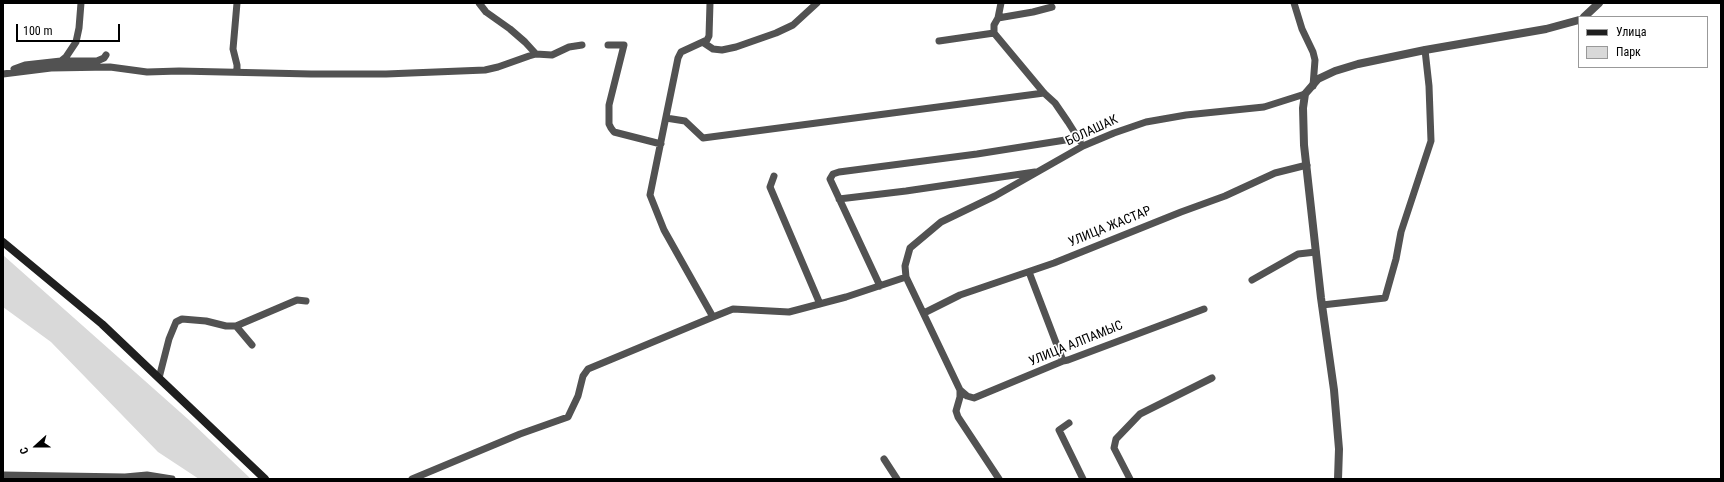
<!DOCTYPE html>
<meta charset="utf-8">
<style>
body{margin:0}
#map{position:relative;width:1724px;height:482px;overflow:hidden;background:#fff;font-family:"Roboto Condensed",sans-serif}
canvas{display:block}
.frame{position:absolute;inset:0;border:4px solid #000;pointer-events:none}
.legend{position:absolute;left:1578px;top:16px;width:130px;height:52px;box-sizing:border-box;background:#fff;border:1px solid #999;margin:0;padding:5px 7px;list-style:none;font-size:12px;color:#000}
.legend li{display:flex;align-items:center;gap:8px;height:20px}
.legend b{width:20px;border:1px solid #999}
.north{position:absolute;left:16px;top:426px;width:40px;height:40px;-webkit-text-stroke:3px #fff;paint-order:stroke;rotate:249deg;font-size:11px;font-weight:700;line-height:16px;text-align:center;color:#000}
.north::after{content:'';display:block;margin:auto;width:14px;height:18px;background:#000;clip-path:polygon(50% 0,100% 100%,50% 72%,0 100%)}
.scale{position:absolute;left:16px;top:24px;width:104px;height:18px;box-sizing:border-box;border:2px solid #000;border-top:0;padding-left:5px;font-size:12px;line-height:14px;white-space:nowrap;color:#000;-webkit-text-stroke:3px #fff;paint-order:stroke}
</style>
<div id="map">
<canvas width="1724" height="482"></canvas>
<div class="frame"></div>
<ul class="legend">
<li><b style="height:5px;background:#1f1f1f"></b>Улица</li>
<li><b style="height:11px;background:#d9d9d9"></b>Парк</li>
</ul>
<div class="north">С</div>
<div class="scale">100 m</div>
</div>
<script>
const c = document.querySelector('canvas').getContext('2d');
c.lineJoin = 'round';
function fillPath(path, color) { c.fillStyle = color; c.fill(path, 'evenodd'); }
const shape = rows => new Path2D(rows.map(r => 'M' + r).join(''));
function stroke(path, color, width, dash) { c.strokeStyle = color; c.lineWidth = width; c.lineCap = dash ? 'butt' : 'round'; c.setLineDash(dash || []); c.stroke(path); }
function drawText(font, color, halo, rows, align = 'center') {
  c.font = font + ' "Roboto Condensed",sans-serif'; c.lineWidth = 3.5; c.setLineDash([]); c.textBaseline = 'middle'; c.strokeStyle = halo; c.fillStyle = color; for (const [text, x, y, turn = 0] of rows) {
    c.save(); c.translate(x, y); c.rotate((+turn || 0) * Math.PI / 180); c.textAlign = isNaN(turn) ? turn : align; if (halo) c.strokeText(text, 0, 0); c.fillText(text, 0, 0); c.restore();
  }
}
fillPath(shape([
 [3,255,189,420,251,479,199,479,158,452,51,342,3,307]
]), '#d9d9d9');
stroke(shape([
 [479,3,486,12,510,29,525,42,536,54],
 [710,3,709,36,707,40,681,52,678,58,650,195,664,230,713,317],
 [1294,3,1302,29,1313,52,1315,60,1313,86],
 [998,18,1001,3],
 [994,33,994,25,998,18,1033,12,1052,7],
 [939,41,994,33,1044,93,1055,103,1068,122,1080,141],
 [704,43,713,49,722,50,736,47,776,33,793,25,817,3],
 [608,45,624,45,609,105,609,124,611,128,614,132,661,144],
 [61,61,97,61,104,58,106,55],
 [14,69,25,65,61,61,66,57,76,42,79,28,81,3],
 [237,72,237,65,233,49,237,3],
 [3,74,51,68,110,67,147,72,179,71,311,74,386,74,485,70,498,67,529,56,536,54,552,55,569,47,582,45],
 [666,118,685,121,703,138,1044,93],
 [774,176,770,187,820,304],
 [839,199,906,191,1035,172],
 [1029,272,1063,361],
 [1252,280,1298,254,1316,252],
 [880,286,830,179,833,174,839,172,977,154,1078,138],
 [1322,305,1385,298,1396,259,1401,232,1431,141,1429,86,1425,50],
 [924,313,960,295,1054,263,1181,212,1225,196,1275,173,1307,165],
 [236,326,252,345],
 [159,378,169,339,176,322,182,319,206,321,226,326,236,326,297,300,306,301],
 [960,390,967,396,974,398,1063,361,1068,360,1204,309],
 [1069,423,1059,430,1083,479],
 [884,459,897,479],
 [3,475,125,477,147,475,172,479],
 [412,479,520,434,568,417,578,396,583,376,588,369,713,317,733,309,789,312,846,297,906,277],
 [999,479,958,417,956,411,960,397,960,390,906,277,905,266,910,248,941,222,995,196,1083,146,1114,133,1146,122,1186,115,1264,107,1305,94],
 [1130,479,1114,448,1116,439,1140,414,1212,378]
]), '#525252', 7);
stroke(shape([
 [1584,17,1599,3],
 [1338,479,1339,449,1334,390,1321,298,1304,145,1303,108,1305,94,1318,79,1335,71,1358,64,1425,50,1546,29,1579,20]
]), '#525252', 8);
stroke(shape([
 [3,242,102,324,265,479]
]), '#1f1f1f', 8);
drawText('13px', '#000', '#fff', [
 ["БОЛАШАК",1092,131,-25],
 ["УЛИЦА ЖАСТАР",1110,227,-22],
 ["УЛИЦА АЛПАМЫС",1076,344,-22]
]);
</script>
